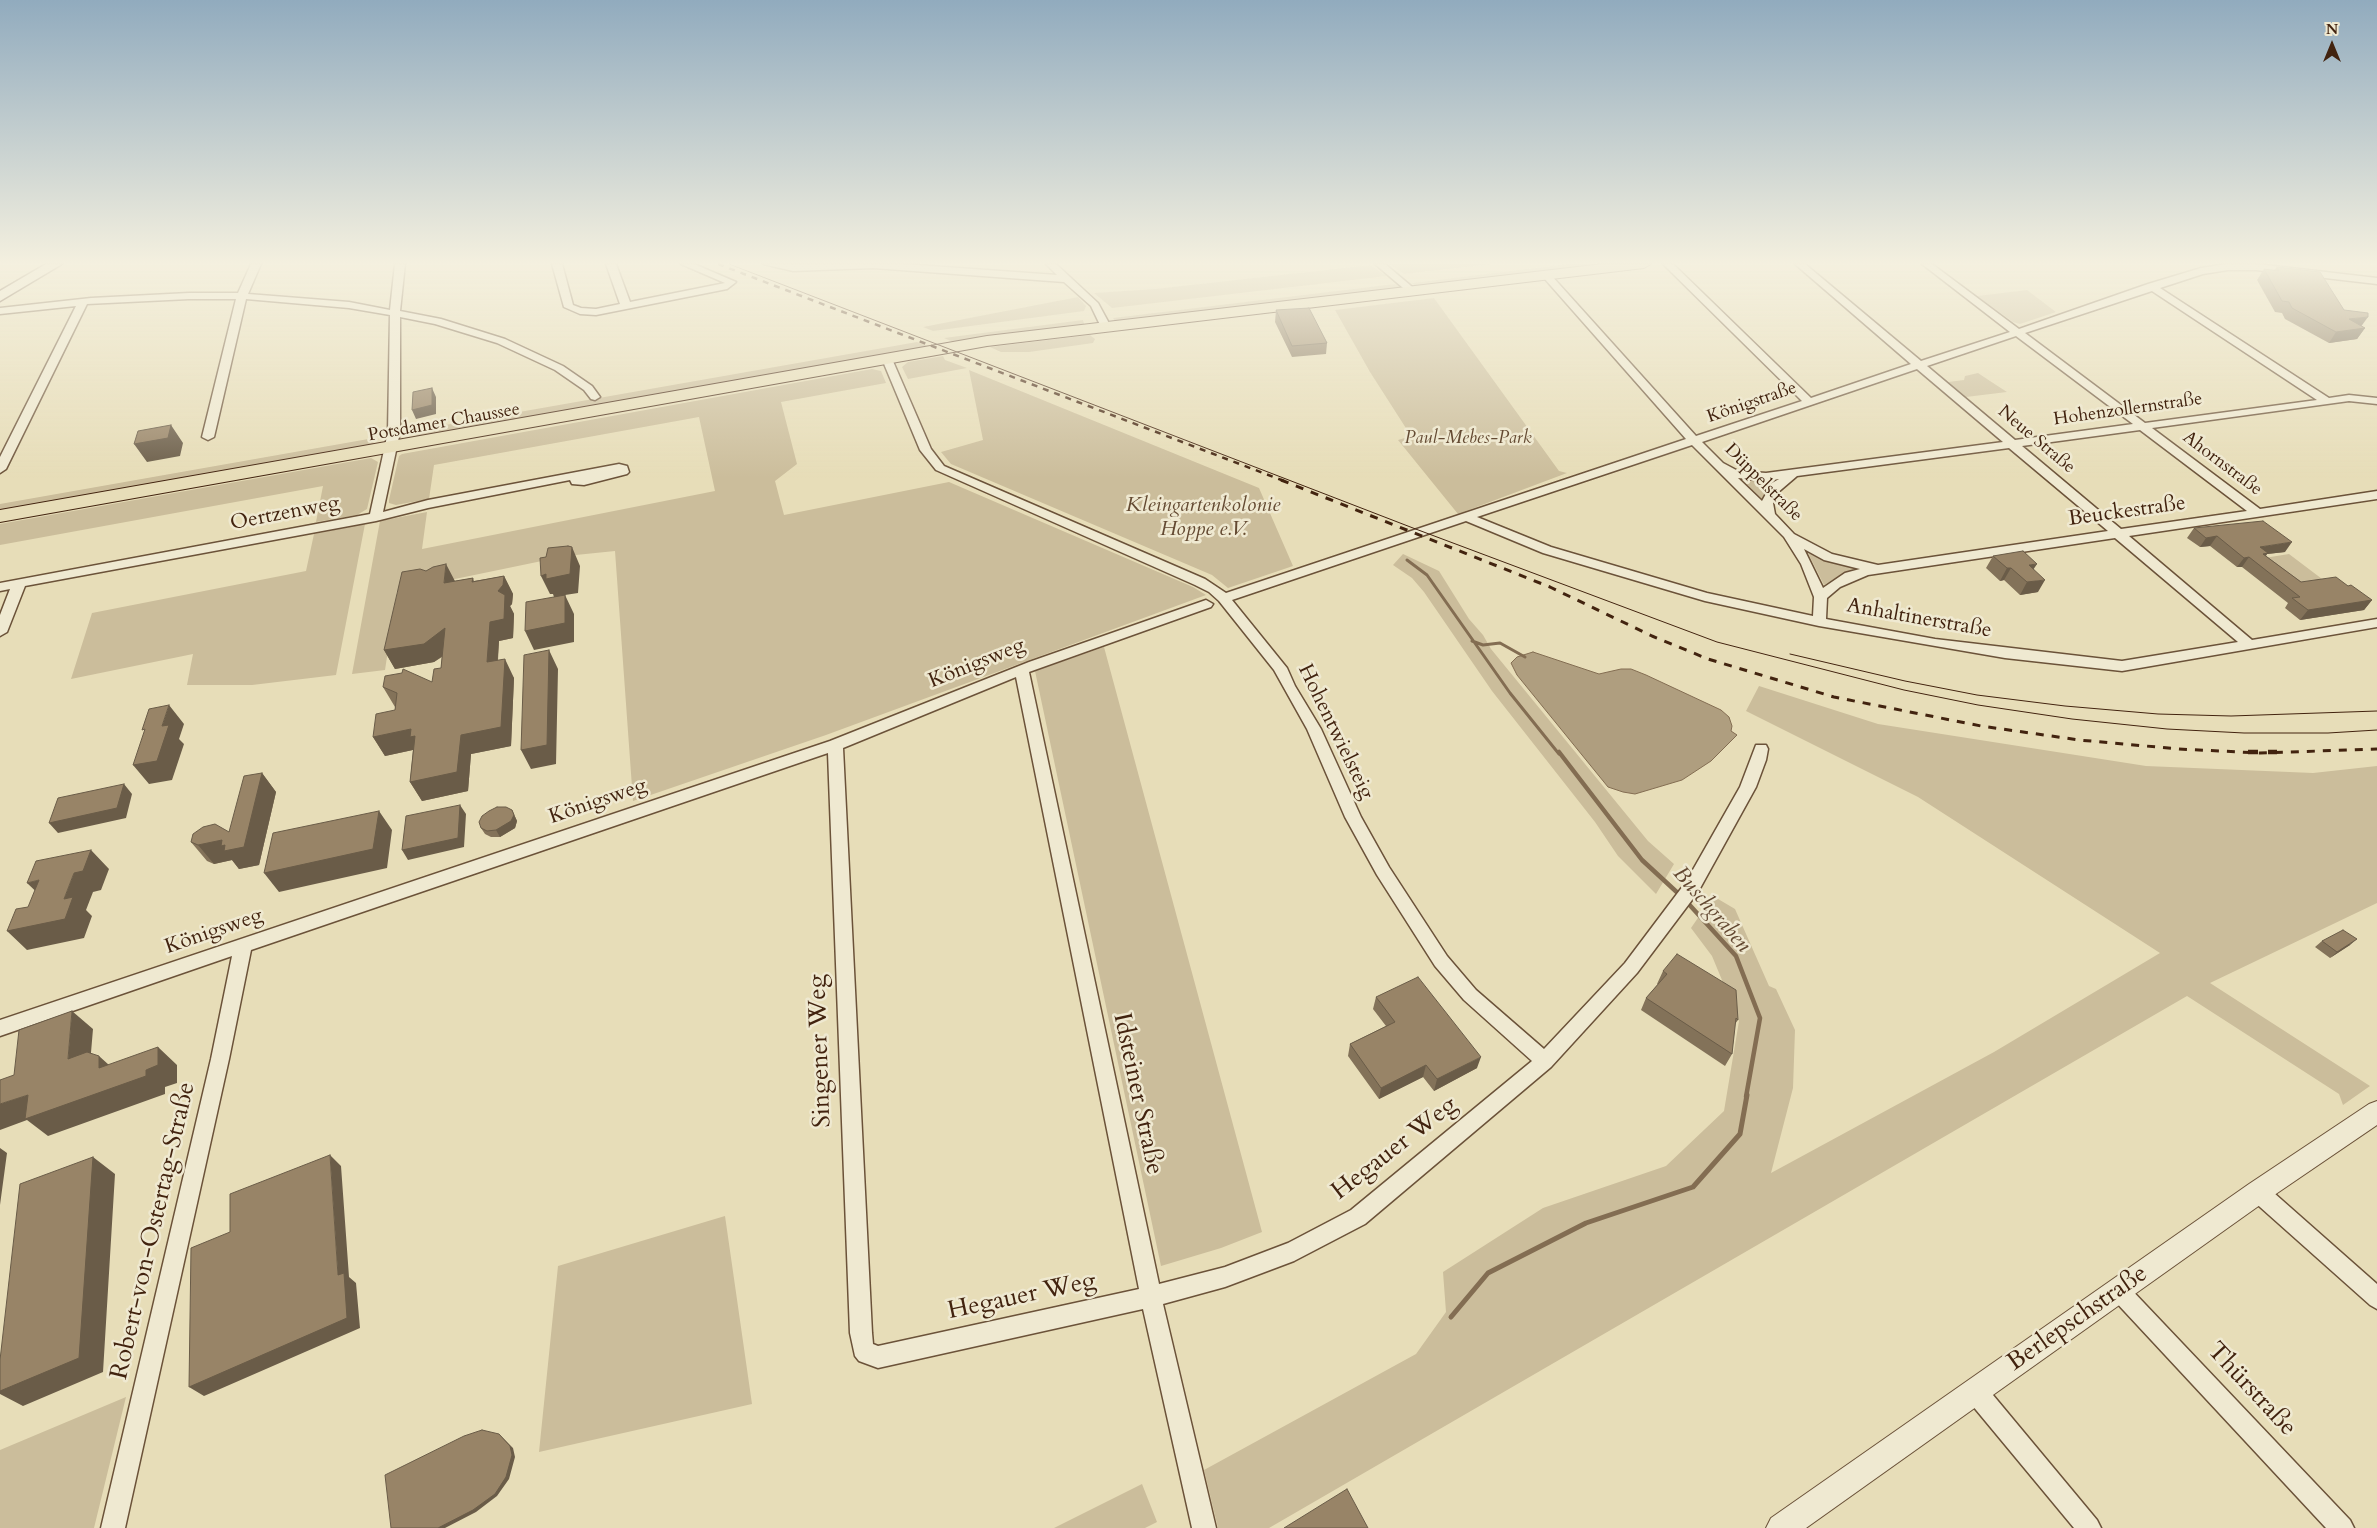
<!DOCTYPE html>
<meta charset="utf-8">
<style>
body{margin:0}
#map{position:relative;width:2377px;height:1528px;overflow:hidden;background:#e7ddb8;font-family:Cardo,serif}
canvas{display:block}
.north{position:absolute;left:2307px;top:20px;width:50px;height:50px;-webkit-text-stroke:4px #efe9d1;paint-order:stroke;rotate:0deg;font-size:14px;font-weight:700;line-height:20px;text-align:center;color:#42230f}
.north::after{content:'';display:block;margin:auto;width:18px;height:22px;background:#42230f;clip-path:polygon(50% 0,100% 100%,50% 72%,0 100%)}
</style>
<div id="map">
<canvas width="2377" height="1528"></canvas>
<div class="north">N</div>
</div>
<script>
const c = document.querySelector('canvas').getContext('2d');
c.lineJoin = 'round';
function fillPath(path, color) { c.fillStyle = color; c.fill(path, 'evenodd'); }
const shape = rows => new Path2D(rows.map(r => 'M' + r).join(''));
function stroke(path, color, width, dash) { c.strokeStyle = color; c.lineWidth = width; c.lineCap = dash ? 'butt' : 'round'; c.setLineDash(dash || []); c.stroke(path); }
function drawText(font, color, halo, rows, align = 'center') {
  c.font = font + ' Cardo,serif'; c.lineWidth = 5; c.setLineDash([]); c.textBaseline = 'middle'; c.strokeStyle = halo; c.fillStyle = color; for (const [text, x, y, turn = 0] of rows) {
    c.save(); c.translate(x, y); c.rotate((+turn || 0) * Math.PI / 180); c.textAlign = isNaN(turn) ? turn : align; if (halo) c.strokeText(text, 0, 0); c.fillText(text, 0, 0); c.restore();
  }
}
fillPath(shape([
 [1389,264,1492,264,1404,274],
 [1568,264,1628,264,1416,288,1412,283],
 [1370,265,1387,276,1112,308,1094,293,1155,289],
 [1395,284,1402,289,1116,323,1113,318],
 [2027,290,2056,312,2020,324,2013,322,1977,296],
 [1078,297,1086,306,1084,311,933,331,923,327],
 [1434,298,1559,471,1567,473,1458,514,1398,440,1411,436,1370,372,1335,310],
 [1083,320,1085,327,958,344,944,338],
 [1090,335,1095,339,1093,343,1029,352,1001,352,990,347],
 [917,342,933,348,416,440,417,430],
 [943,356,945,360,967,368,908,379,902,367,908,362],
 [872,369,881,371,886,383,781,402,797,464,775,481,784,515,949,482,1193,587,1206,595,826,735,633,801,615,551,566,556,397,591,385,670,352,674,380,521,427,512,422,549,715,491,699,417,434,465,429,499,396,505,389,503,389,500,399,456,402,454],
 [969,370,1259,488,1293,566,1228,588,1212,575,951,464,941,452,983,440],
 [1978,373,1990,381,2007,392,1966,397,1948,382,1964,380,1965,376],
 [374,438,373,447,0,513,0,504],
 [371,458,378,462,367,509,357,515,316,522,323,486,0,545,0,524],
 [1736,477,1773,480,1775,481,1766,490,1763,502],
 [365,524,336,675,252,685,187,685,193,654,71,679,92,613,306,571,314,534],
 [1807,551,1809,551,1857,569,1839,576,1824,585],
 [1403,554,1439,571,1469,619,1483,635,1491,649,1648,841,1674,864,1656,894,1618,856,1595,822,1492,691,1424,592,1412,578,1393,565],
 [2289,554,2330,585,2299,590,2258,559],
 [1104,647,1262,1232,1221,1248,1161,1266,1035,671],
 [1759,686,1878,724,2146,766,2313,773,2377,766,2377,903,2210,983,2370,1086,2343,1105,2339,1094,2187,996,1269,1528,1218,1528,1204,1470,1416,1354,1446,1312,1443,1272,1543,1208,1666,1166,1724,1111,1739,1021,1712,956,1691,928,1713,896,1735,909,1769,986,1776,989,1795,1030,1793,1088,1771,1173,1994,1052,2160,953,1918,797,1746,711],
 [725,1216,752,1404,539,1452,558,1266],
 [126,1397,94,1528,0,1528,0,1450],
 [1142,1484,1157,1522,1145,1528,1054,1528]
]), '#cbbd9b');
const water = shape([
 [1533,652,1599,674,1621,669,1631,669,1646,675,1721,710,1729,717,1732,726,1731,731,1737,735,1711,761,1682,780,1635,794,1623,792,1608,787,1517,675,1511,663,1517,657,1533,652]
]);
fillPath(water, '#af9e7f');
stroke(water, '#836d52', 1);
stroke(shape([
 [1407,560,1427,575,1510,693,1559,754],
 [1472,641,1483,645,1500,643,1525,657]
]), '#836d52', 3);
stroke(shape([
 [1559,752,1642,860,1681,896],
 [1686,901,1736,956,1760,1018,1746,1097]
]), '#836d52', 4.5);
stroke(shape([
 [1451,1317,1488,1273,1586,1223,1693,1187,1740,1134,1747,1095]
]), '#836d52', 5);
const minor = shape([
 [251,264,261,264,248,294,349,302,390,310,395,264,405,264,400,311,441,319,505,339,563,366,592,386,600,397,595,400,591,399,584,390,555,370,497,343,435,324,400,317,400,432,383,512,428,500,619,464,627,466,629,472,627,474,584,485,572,484,570,480,428,508,376,521,25,586,7,632,0,636,0,615,10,589,0,591,0,583,370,514,388,432,390,315,349,308,246,299,214,437,208,440,202,437,236,299,189,299,87,304,6,469,0,473,0,457,76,306,0,314,0,308,91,298,189,293,238,293,251,264],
 [552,264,562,264,573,305,581,308,596,309,620,304,606,264,616,264,630,302,725,283,681,264,694,264,736,282,727,289,596,315,580,314,564,307,552,264],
 [763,264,903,264,1057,275,1046,264,1056,264,1098,303,1111,327,1110,329,1102,329,1091,306,1064,282,873,268,793,271,763,264],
 [1375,264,1385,264,1417,291,1409,293,1375,264],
 [1663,264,1673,264,1811,398,1911,364,1795,264,1805,264,1921,361,2010,332,1922,264,1932,264,2019,329,2148,284,2201,268,2227,264,2257,264,2377,278,2377,284,2256,270,2228,270,2203,274,2160,288,2329,398,2349,395,2377,398,2377,404,2349,401,2152,428,2260,509,2377,491,2377,499,2129,536,2252,640,2377,619,2377,627,2122,671,2005,658,1819,626,1705,601,1543,553,1466,521,1232,600,1287,668,1295,686,1321,729,1361,817,1389,867,1447,956,1476,990,1544,1049,1625,963,1686,882,1740,787,1756,745,1766,745,1768,749,1766,760,1756,787,1698,892,1637,973,1551,1067,1365,1224,1294,1261,1225,1287,1163,1304,1216,1528,1192,1528,1143,1309,878,1368,859,1361,855,1356,850,1333,828,753,251,950,229,1059,125,1528,101,1528,211,1059,232,956,0,1036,0,1020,830,741,1029,662,1206,600,1213,604,1211,607,1029,672,1159,1284,1225,1267,1288,1243,1351,1210,1532,1061,1464,1000,1435,966,1377,875,1345,817,1307,729,1274,670,1219,601,1209,592,1195,585,936,470,920,450,882,359,887,356,892,359,931,449,944,466,1205,579,1226,593,1686,439,1544,278,1544,274,1550,274,1696,436,1802,401,1663,264],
 [2152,291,2317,400,2145,423,2025,333,2152,291],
 [2016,336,2133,424,2015,440,1927,366,2016,336],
 [1917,369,2003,442,1766,473,1738,471,1723,463,1702,442,1917,369],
 [2140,430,2247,511,2121,529,2022,446,2140,430],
 [1692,445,1784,537,1801,564,1814,597,1813,616,1707,593,1551,547,1477,517,1692,445],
 [2009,448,2108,531,1878,565,1832,554,1794,534,1775,514,1773,503,1776,494,1797,476,2009,448],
 [1738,478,1766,481,1779,479,1772,483,1762,501,1738,478],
 [2115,538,2238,642,2122,661,1935,639,1826,619,1827,598,1840,587,1868,575,2115,538],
 [1804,549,1824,560,1860,569,1845,573,1823,588,1804,549],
 [1016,677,1139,1289,878,1346,873,1344,872,1333,843,748,1016,677],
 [2258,1183,2265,1185,2377,1284,2377,1309,2370,1305,2251,1199,2248,1192,2251,1185,2258,1183],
 [2119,1281,2126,1284,2350,1520,2354,1528,2326,1528,2112,1298,2109,1291,2112,1284,2119,1281],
 [1975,1380,1983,1383,2097,1520,2101,1528,2074,1528,1967,1399,1964,1391,1967,1383,1975,1380]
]);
const tertiary = shape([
 [2377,1101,2377,1125,2267,1200,1806,1528,1766,1528,1771,1518,2249,1184,2369,1104,2377,1101]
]);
const secondary = shape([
 [46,264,62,264,0,301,0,291,46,264]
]);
const primary = shape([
 [1603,264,1651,264,1644,268,987,346,0,522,0,510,987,336,1603,264]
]);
stroke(minor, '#6b5239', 3);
stroke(tertiary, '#6b5239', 2);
stroke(secondary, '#42230f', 3);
stroke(primary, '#42230f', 2);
fillPath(minor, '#efe9d1');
fillPath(tertiary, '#efe9d1');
fillPath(secondary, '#efe9d1');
fillPath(primary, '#e7ddb8');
stroke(shape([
 [729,264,1413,528,1717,642,1904,690,1978,705,2072,719,2167,729,2244,733,2328,733,2377,730],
 [1790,654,1905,681,1977,695,2065,706,2158,714,2231,716,2377,711]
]), '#42230f', 1);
stroke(shape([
 [718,264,1284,481]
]), '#42230f', 2.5, [6, 6]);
stroke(shape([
 [1281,480,1550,587,1652,636,1708,659,1834,697,1981,726,2079,740,2179,749,2260,753,2377,749]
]), '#42230f', 3, [8, 8]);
stroke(shape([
 [2248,752,2277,752]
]), '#42230f', 4.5, [10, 10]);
fillPath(shape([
 [2277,267,2344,310,2361,326,2365,328,2357,339,2329,343,2285,319,2282,313,2275,312,2257,280,2264,269,2274,270],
 [1276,310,1327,343,1326,354,1292,357,1275,322],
 [2194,528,2285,552,2267,554,2266,556,2301,582,2348,586,2372,600,2364,610,2300,620,2285,608,2288,603,2242,567,2237,567,2210,546,2200,547,2187,538],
 [1993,556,2034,569,2038,592,2020,595,2004,580,2000,581,1986,568],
 [504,576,513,594,512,604,510,606,514,614,513,638,499,641,498,660,514,678,511,746,471,754,468,791,422,801,410,782,413,750,385,756,373,737,395,710,395,707,383,687,432,682,441,668,442,657,434,662,395,669,384,650,455,581,473,578,474,581],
 [262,773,276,792,259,865,239,869,232,860,214,864,207,861,191,842,229,832],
 [512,810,517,821,515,828,500,837,491,837,485,834,481,828],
 [2322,941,2350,945,2330,958,2315,947],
 [1663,971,1738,1020,1735,1024,1732,1054,1725,1066,1641,1010,1646,998,1658,984,1657,984],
 [1376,997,1477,1068,1434,1091,1423,1077,1379,1099,1348,1056,1350,1044,1386,1026,1373,1009]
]), '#837259');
fillPath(shape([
 [2368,317,2360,328,2349,319],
 [2365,328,2357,339,2329,343,2336,332],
 [432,388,436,397,436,414,416,419,412,410],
 [171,425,183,443,180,456,147,462,134,444],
 [2217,536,2210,546,2200,547,2206,538],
 [2292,542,2285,552,2267,554,2261,562,2260,547],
 [572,547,580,566,578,593,565,595,574,614,574,642,534,650,525,631,554,597,553,594,550,594,541,576],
 [2249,557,2242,567,2237,567,2244,558],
 [446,564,456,583,444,583],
 [2037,564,2029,576,2029,565],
 [2007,568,2011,568,2004,580,2000,581],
 [504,576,513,594,512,604,510,606,514,614,513,638,499,641,496,681,487,662,490,622,498,591],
 [2045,580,2038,592,2020,595,2027,582],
 [2372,600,2364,610,2300,620,2308,610],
 [445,628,455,647,434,662,395,669,384,650],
 [549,650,558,669,556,764,531,769,521,750],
 [505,659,514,678,511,746,471,754,468,791,422,801,410,782,461,735],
 [169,705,184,724,179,739,184,744,172,780,149,784,133,765,162,726],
 [411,729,427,755,417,749,385,756,373,737],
 [262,773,276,792,259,865,239,869,232,860,214,864,198,845,222,840,246,834],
 [124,784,132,794,126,818,58,833,49,823],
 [460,805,466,814,464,847,408,860,402,850],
 [512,810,517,821,515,828,500,837,496,830],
 [379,811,392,830,387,868,279,892,264,873],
 [91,850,109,869,101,890,93,892,86,910,92,916,84,938,27,950,7,931,64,899,74,873],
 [39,880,46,901,27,883],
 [2357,939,2350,945,2330,958,2337,952],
 [72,1011,93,1029,89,1076,68,1059],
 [158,1047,177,1065,177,1083,165,1087,165,1094,48,1136,27,1120,0,1130,0,1104,28,1095,146,1070],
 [99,1056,119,1074,99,1068],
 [1481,1057,1477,1068,1434,1091,1437,1079],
 [1426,1065,1423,1077,1379,1099,1381,1088],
 [0,1148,7,1153,0,1205],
 [330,1155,341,1166,349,1277,356,1283,360,1328,204,1396,189,1387,338,1275],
 [93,1157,115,1174,103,1372,23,1406,0,1394,0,1391],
 [499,1434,513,1448,515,1457,509,1479,497,1496,476,1512,445,1528,438,1528]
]), '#6a5c48');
const building = shape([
 [2277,267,2320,272,2344,310,2368,313,2368,317,2349,319,2365,328,2336,332,2292,308,2289,302,2282,301,2264,269,2279,271,2277,267],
 [1309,308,1327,343,1292,346,1276,310,1309,308],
 [432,388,432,405,412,410,413,392,432,388],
 [171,425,168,438,134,444,138,431,171,425],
 [2263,521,2292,542,2260,547,2268,553,2263,554,2301,582,2336,577,2348,586,2351,585,2372,600,2308,610,2292,598,2300,597,2249,557,2244,558,2217,536,2206,538,2194,528,2263,521],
 [568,546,572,547,570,574,546,579,546,574,541,576,540,558,546,557,548,548,568,546],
 [2023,551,2037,564,2029,565,2045,580,2027,582,2011,568,2007,568,1993,556,2023,551],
 [446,564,444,583,473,578,472,582,504,576,503,585,498,591,505,595,504,619,490,622,487,662,505,659,501,727,461,735,457,772,410,782,415,736,410,737,411,729,373,737,376,714,395,710,397,693,383,687,385,676,402,673,403,669,432,682,434,669,441,668,445,628,424,644,384,650,402,572,420,569,426,571,433,567,446,564],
 [565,595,565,623,525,631,526,602,565,595],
 [549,650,547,745,521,750,524,655,549,650],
 [169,705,162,726,169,725,157,761,133,765,145,729,142,730,149,709,169,705],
 [262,773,244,847,224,851,225,845,221,846,222,840,198,845,191,842,193,834,203,827,215,824,229,832,244,776,262,773],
 [124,784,117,808,49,823,58,798,124,784],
 [460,805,458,838,402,850,406,816,460,805],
 [497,807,506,807,512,810,514,815,511,821,496,830,487,831,481,828,479,822,482,816,489,811,497,807],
 [379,811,373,849,264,873,273,833,379,811],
 [91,850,83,871,74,873,64,899,73,897,65,919,7,931,16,909,28,907,39,880,27,883,36,861,91,850],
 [2343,930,2357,939,2337,952,2322,941,2343,930],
 [1677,954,1736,990,1738,1020,1736,1018,1732,1054,1646,998,1667,974,1663,971,1677,954],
 [1418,977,1481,1057,1437,1079,1426,1065,1381,1088,1350,1044,1395,1022,1376,997,1418,977],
 [72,1011,68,1059,87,1052,99,1056,99,1068,158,1047,158,1065,146,1070,146,1076,25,1119,28,1095,0,1104,0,1080,14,1075,19,1030,72,1011],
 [330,1155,338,1275,344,1273,347,1318,189,1387,191,1248,230,1232,230,1194,330,1155],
 [93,1157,79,1358,0,1391,0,1360,20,1184,93,1157],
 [482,1430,499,1434,510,1446,512,1455,506,1477,495,1494,473,1510,438,1528,391,1528,385,1475,464,1436,482,1430],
 [1347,1489,1368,1528,1284,1528,1347,1489]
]);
fillPath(building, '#988467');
stroke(building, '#6a5c48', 1);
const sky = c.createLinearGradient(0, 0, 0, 478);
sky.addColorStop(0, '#91abbe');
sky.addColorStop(0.55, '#f4f0df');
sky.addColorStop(1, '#f4f0df00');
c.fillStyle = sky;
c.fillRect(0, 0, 2377, 478);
drawText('18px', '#42230f', '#efe9d1', [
 ["Königstraße",1752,403,-19],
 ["Hohenzollernstraße",2128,410,-8],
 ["Potsdamer Chaussee",444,423,-10],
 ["Neue Straße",2036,440,40],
 ["Ahornstraße",2222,464,37],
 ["Düppelstraße",1763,483,45]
]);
drawText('italic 18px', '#644a32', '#efe9d1', [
 ["Paul-Mebes-Park",1468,439]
]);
drawText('italic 21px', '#644a32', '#efe9d1', [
 ["Kleingartenkolonie",1203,506],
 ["Hoppe e.V.",1203,530]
]);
drawText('21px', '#42230f', '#efe9d1', [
 ["Beuckestraße",2127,512,-8],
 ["Oertzenweg",285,514,-11],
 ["Anhaltinerstraße",1919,619,10],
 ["Königsweg",977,664,-22],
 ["Hohentwielsteig",1335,732,64],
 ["Königsweg",598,802,-19],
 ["Königsweg",214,932,-19]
]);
drawText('italic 22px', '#634831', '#efe9d1', [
 ["Buschgraben",1711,910,49]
]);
drawText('25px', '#42230f', '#efe9d1', [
 ["Singener Weg",821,1051,-92],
 ["Idsteiner Straße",1137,1094,78],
 ["Hegauer Weg",1395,1149,-38],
 ["Robert-von-Ostertag-Straße",154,1231,-77],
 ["Hegauer Weg",1022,1297,-12],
 ["Berlepschstraße",2078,1319,-35],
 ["Thürstraße",2251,1390,47]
]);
</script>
